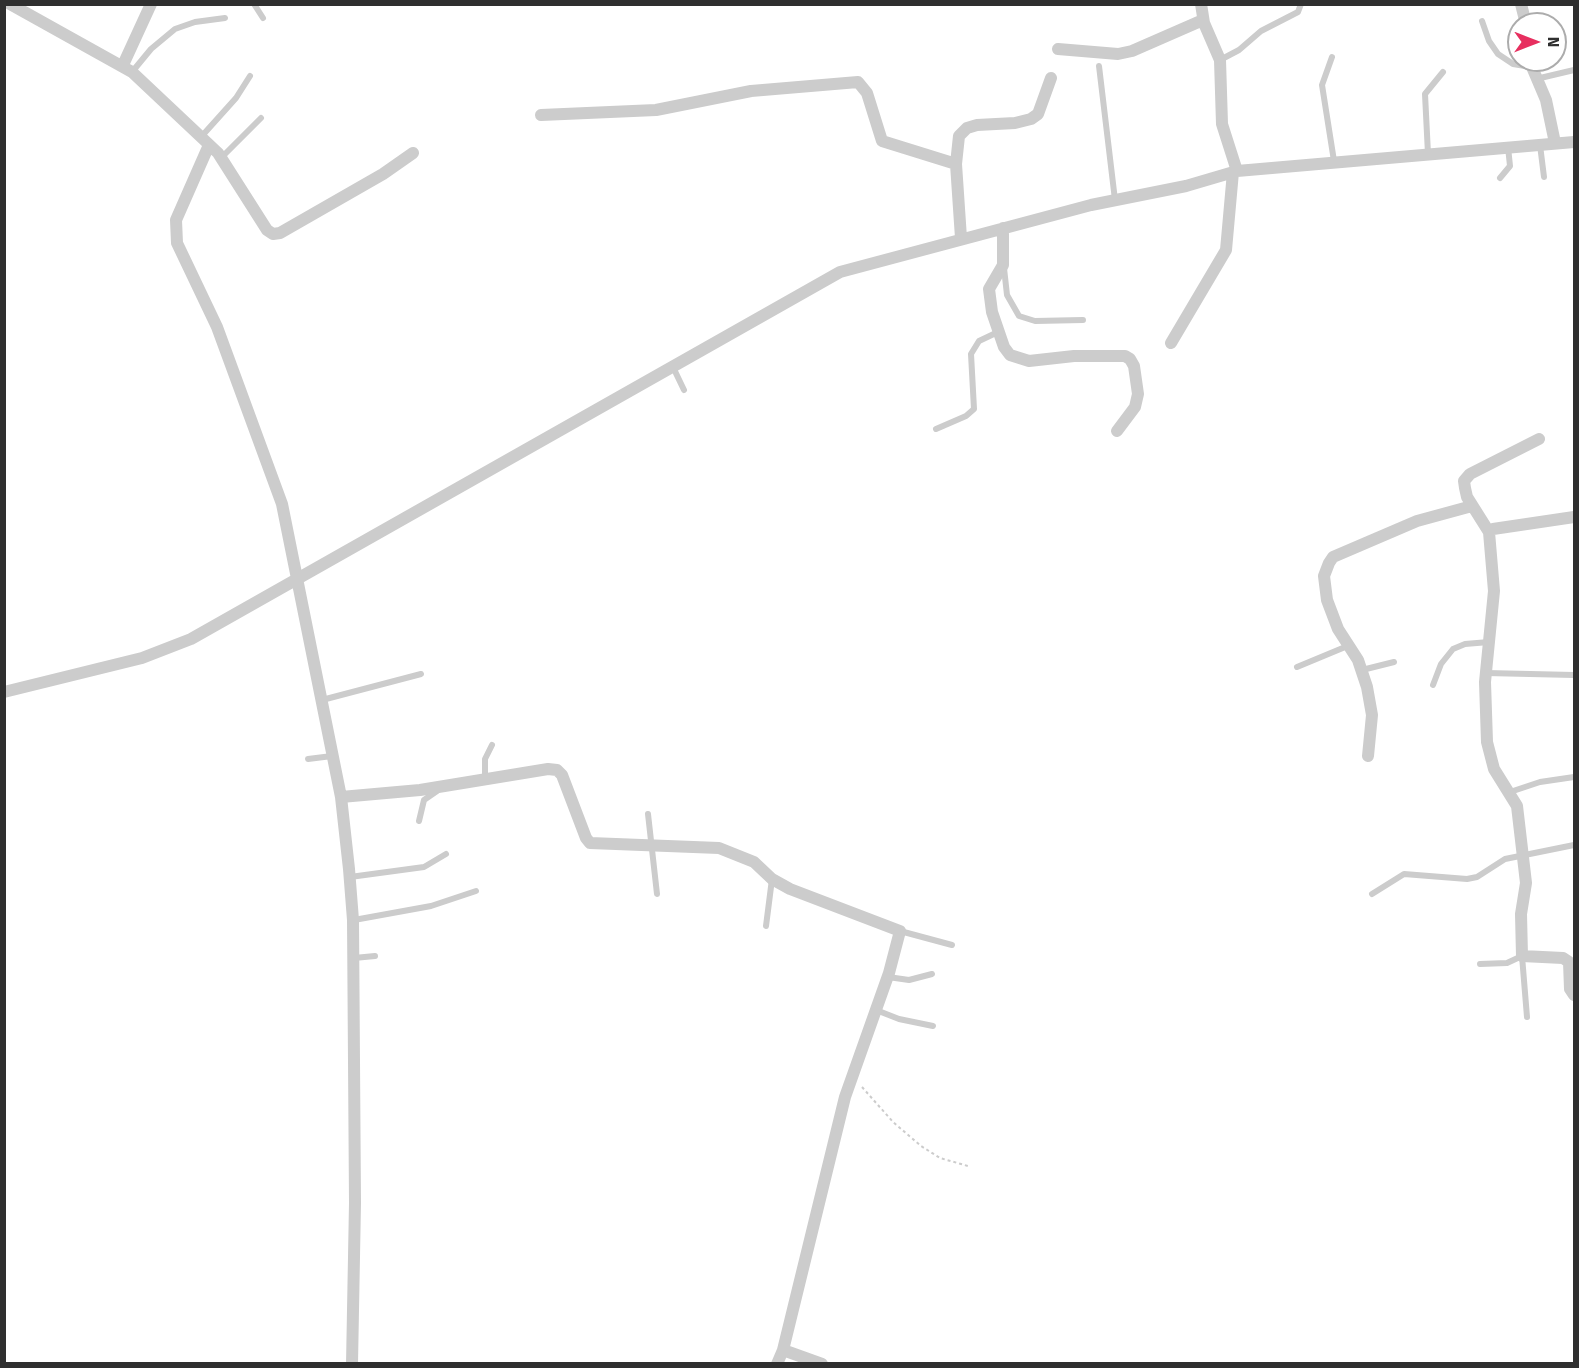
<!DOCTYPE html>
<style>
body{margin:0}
#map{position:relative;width:1579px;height:1368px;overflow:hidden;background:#fff;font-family:"Fira Sans",sans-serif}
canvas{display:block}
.frame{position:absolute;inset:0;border:6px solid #2f2f2f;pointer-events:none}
.north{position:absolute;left:1507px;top:12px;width:60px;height:60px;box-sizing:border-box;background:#fff;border:2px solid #acacac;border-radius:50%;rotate:90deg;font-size:16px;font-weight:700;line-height:24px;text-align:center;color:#2f2f2f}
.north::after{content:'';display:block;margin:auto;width:21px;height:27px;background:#e72f5f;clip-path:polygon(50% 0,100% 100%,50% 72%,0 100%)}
</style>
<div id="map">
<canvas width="1579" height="1368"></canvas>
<div class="frame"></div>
<div class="north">N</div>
</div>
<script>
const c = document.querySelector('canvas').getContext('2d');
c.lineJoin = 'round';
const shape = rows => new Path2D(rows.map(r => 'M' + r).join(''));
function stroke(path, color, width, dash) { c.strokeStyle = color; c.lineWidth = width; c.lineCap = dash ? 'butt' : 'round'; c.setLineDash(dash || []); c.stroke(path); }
stroke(shape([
 [862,1087,893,1122,921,1146,940,1158,968,1166]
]), '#ccc', 2, [3, 3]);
stroke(shape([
 [254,4,263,18],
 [1482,21,1489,41,1498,54,1513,64,1531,67],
 [1332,57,1322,85,1334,161],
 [1220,60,1239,50,1261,31,1298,12,1301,4],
 [1099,66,1115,200],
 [132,72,151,49,175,29,195,22,225,18],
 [1536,79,1574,70],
 [201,137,236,98,250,76],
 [1540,145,1544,177],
 [1428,154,1425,94,1443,72],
 [221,158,261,118],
 [1500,178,1510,166,1508,147],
 [1004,268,1007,295,1019,316,1035,321,1083,320],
 [672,365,684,390],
 [936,429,966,416,974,409,971,354,979,341,998,332],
 [1297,667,1350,645],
 [1362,670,1394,662],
 [1486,673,1574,675],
 [1433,685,1441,664,1453,649,1465,644,1489,642],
 [322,700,421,674],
 [308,759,332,756],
 [485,779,485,759,492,745],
 [1510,792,1540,782,1574,777],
 [648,814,657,894],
 [419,821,424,800,437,791],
 [350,877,424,867,446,854],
 [1372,894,1404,874,1467,879,1477,877,1505,859,1574,845],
 [354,920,431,906,476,891],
 [766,926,772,879],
 [900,931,952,945],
 [354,958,375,956],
 [1480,964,1507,963,1522,956,1527,1017],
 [888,977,909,980,932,974],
 [876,1010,899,1019,933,1026]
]), '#ccc', 6);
stroke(shape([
 [10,4,132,72,218,153,267,230,273,234,280,233,383,174,413,153],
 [1201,4,1204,23,1220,60,1222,124,1237,171],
 [1521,4,1526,24],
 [1058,49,1118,54,1132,51,1203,20],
 [1529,60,1546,100,1555,143],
 [123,65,151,4],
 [541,115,656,110,751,91,858,82,867,93,882,141,956,164],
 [209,145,176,220,177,243,217,327,282,504,341,797,349,869,353,920,355,1203,352,1364],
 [1003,228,1003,265,989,289,992,312,1004,347,1010,355,1029,361,1074,356,1125,356,1130,359,1134,366,1138,394,1135,407,1117,431],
 [961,238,956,164,959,136,967,128,977,125,1015,123,1031,119,1038,114,1051,78],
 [1171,343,1226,250,1233,172],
 [1539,439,1470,474,1464,481,1465,488,1467,497,1489,532,1494,591,1485,682,1487,742,1494,769,1517,806,1526,883,1521,914,1522,956,1563,958,1569,962,1570,989,1574,995],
 [1489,532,1493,529,1574,517],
 [4,692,142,658,191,639,840,272,1091,205,1186,186,1237,171,1574,142],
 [1368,756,1372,715,1367,687,1358,660,1338,629,1327,600,1324,576,1329,563,1333,557,1417,521,1472,506],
 [341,797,420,790,548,769,557,770,562,775,586,838,590,843,719,848,754,862,772,879,790,889,900,931,889,973,845,1097,783,1350,777,1364],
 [783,1350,822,1364]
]), '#ccc', 12);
</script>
